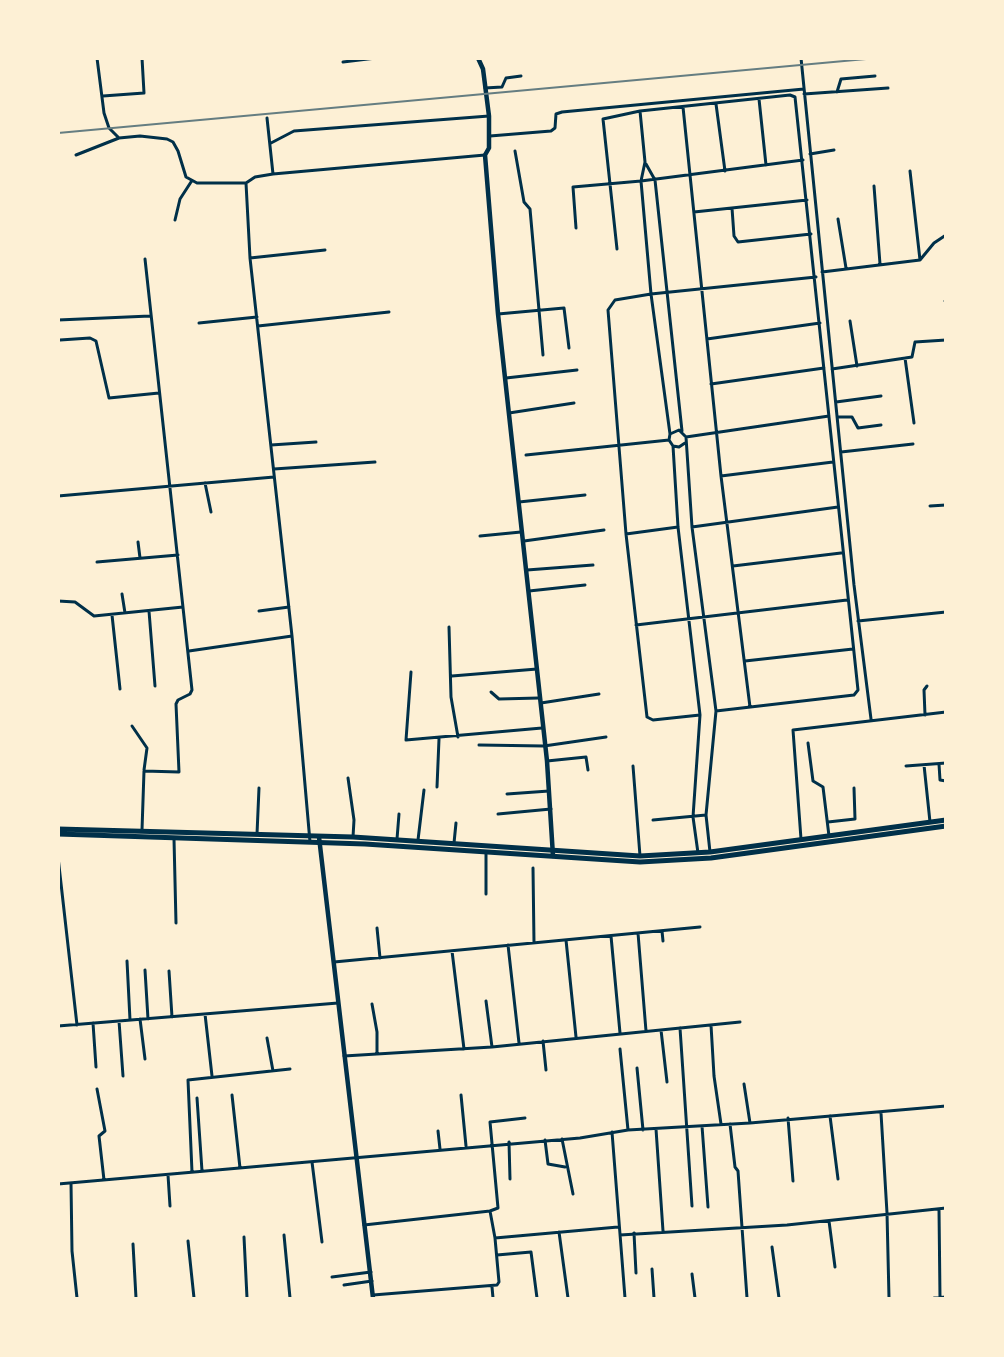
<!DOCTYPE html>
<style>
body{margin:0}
#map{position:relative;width:1004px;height:1357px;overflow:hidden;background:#fdf0d5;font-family:"Titillium Web",sans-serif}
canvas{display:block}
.frame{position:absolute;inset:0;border:60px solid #fdf0d5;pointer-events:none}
</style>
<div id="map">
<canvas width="1004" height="1357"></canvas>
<div class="frame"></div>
</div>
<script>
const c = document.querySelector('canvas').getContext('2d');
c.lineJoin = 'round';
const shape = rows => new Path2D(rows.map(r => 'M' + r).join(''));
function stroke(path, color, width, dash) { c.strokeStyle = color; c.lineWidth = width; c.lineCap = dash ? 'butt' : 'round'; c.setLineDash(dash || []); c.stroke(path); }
stroke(shape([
 [97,58,104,113,109,128,119,138],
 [801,58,854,585,871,719],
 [343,62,376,58],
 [485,88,502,87,506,78,521,76],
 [837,92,841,79,875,76],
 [804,94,888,88],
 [103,96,144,93,142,58],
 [759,99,766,165],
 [716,104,725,171],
 [683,107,721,476,750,707],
 [640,111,645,162,641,181,651,294,670,434],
 [267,118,273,174],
 [490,136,551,131,555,128,556,114,562,112,804,89],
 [271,143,294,131,489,116],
 [515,151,524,202,530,209,543,355],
 [810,154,834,150],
 [76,155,119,138,140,136,167,139,173,142,178,151,186,177,197,183,246,183,255,177,273,174,485,155],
 [646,164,655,180,682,431],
 [910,171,920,260],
 [246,183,250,258,292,636,310,842],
 [874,186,880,264],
 [732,208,734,236,738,242,811,234],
 [694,212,807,200],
 [838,219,846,268],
 [175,220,180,199,191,182],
 [576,228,573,187,641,181,803,160],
 [617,249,603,119,640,111,790,95,795,97,858,690,854,695,716,711],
 [250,258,325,250],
 [822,272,920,260,934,243,946,235],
 [945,301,946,302],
 [498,314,564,308,569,348],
 [58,320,150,316],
 [850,321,857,366],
 [199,323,257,317],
 [258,326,389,312],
 [707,339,820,323],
 [60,340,90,338,96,341,109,398,159,393],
 [905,358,914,423],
 [832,369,912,357,915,342,946,340],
 [506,378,577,370],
 [711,384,824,368],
 [836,402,881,396],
 [509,413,574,403],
 [837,417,852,417,858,428,881,425],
 [686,437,829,416],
 [685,443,679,447,673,446,669,440,670,434,679,430,686,437,692,527,716,711,706,815,710,852],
 [271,445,316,442],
 [673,446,678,527,700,715,693,817,698,853],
 [841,452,913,444],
 [526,455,669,440],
 [274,469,375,462],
 [721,476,833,462],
 [205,483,211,512],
 [58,496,274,477],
 [519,502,585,495],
 [930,506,946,505],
 [692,527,838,507],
 [626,534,678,527],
 [480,536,521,532],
 [524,541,604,530],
 [138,542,140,558],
 [97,562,178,555],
 [733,566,841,553],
 [527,570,593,565],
 [529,591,585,585],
 [122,594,125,613],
 [58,601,75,602,94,616,183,607],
 [149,611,155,686],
 [259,611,289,607],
 [112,615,120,689],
 [858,621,946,612],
 [636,625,847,600],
 [449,627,451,697,458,737],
 [189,651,292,636],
 [745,661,853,649],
 [411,672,406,740,542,728],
 [452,676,537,669],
 [491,692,499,699,539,698],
 [541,703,599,694],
 [700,715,653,720,647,717,626,534,608,310,615,300,651,294,816,277],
 [925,715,924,690,927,686],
 [132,726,147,748,144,770],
 [808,743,813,781,823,787,829,836],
 [479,745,544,746,606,737],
 [547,761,586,757,588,770],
 [939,764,940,780,946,781],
 [924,765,930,822],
 [633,766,640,856],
 [906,766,946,763],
 [348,778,354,820,353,837],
 [437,787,439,739],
 [507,794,549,791],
 [498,814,551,809],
 [653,820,706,815],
 [828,822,855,819,854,788],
 [142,830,144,771,179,772,176,704,178,700,190,694,192,690,145,259],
 [257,834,259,788],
 [174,839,176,923],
 [397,839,399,814],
 [801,839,793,730,946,712],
 [418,840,424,790],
 [454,843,456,823],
 [58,857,77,1025],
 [533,868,534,943],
 [486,894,486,853],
 [377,928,380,958],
 [662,931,663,941],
 [638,933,646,1031],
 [611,936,620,1033],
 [566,940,576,1037],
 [508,945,519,1043],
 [452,951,464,1049],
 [127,961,130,1020],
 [334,962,700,927],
 [145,970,148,1019],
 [169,971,172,1017],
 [486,1001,492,1047],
 [372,1004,377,1032,377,1054],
 [205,1014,212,1076],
 [140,1019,145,1059],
 [119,1021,123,1076],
 [93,1023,96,1067],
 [711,1025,714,1076,721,1124],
 [58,1026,338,1003],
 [680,1028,692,1206],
 [661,1030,667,1082],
 [267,1038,273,1071],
 [543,1041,546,1070],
 [620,1049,628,1130],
 [344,1056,492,1047,740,1022],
 [637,1068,643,1130],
 [744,1084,750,1123],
 [97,1089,105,1131,99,1136,104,1180],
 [232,1095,240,1168],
 [461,1095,466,1146],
 [197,1098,202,1171],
 [881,1113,887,1213,889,1298],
 [830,1116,838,1179],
 [788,1118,793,1181],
 [730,1124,735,1167,738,1171,747,1298],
 [702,1126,708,1207],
 [656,1129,663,1231],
 [438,1131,440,1149],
 [612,1132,625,1298],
 [562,1139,573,1194],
 [545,1140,548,1164,565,1167],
 [509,1142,510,1179],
 [312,1162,322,1242],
 [192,1172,188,1080,290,1069],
 [168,1175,170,1206],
 [71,1183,72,1251,77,1298],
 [58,1184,580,1138,628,1130,750,1123,946,1106],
 [939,1209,940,1298],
 [490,1211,498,1208,490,1122,525,1118],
 [829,1221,835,1267],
 [364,1225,490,1211,495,1238,499,1282,497,1285,373,1295],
 [559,1232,568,1298],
 [634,1233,636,1273],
 [284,1235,290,1298],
 [620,1235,787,1225,946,1208],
 [244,1237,247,1298],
 [495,1238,618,1227],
 [188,1241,194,1298],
 [133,1244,136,1298],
 [772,1247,779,1298],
 [497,1255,531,1252,537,1298],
 [652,1269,654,1298],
 [692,1274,695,1298],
 [332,1277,371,1272],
 [344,1285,372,1281],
 [492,1287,493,1298],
 [934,1298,946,1297]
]), '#003049', 3);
stroke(shape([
 [478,58,483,69,489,116,489,148,485,155,498,314,547,761,553,856],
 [319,837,373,1298]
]), '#003049', 4.5);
stroke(shape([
 [58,829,353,837,640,856,710,852,946,820],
 [58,834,365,844,640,862,711,858,946,826]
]), '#003049', 5);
stroke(shape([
 [58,133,877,58]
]), '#657d81', 2);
</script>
